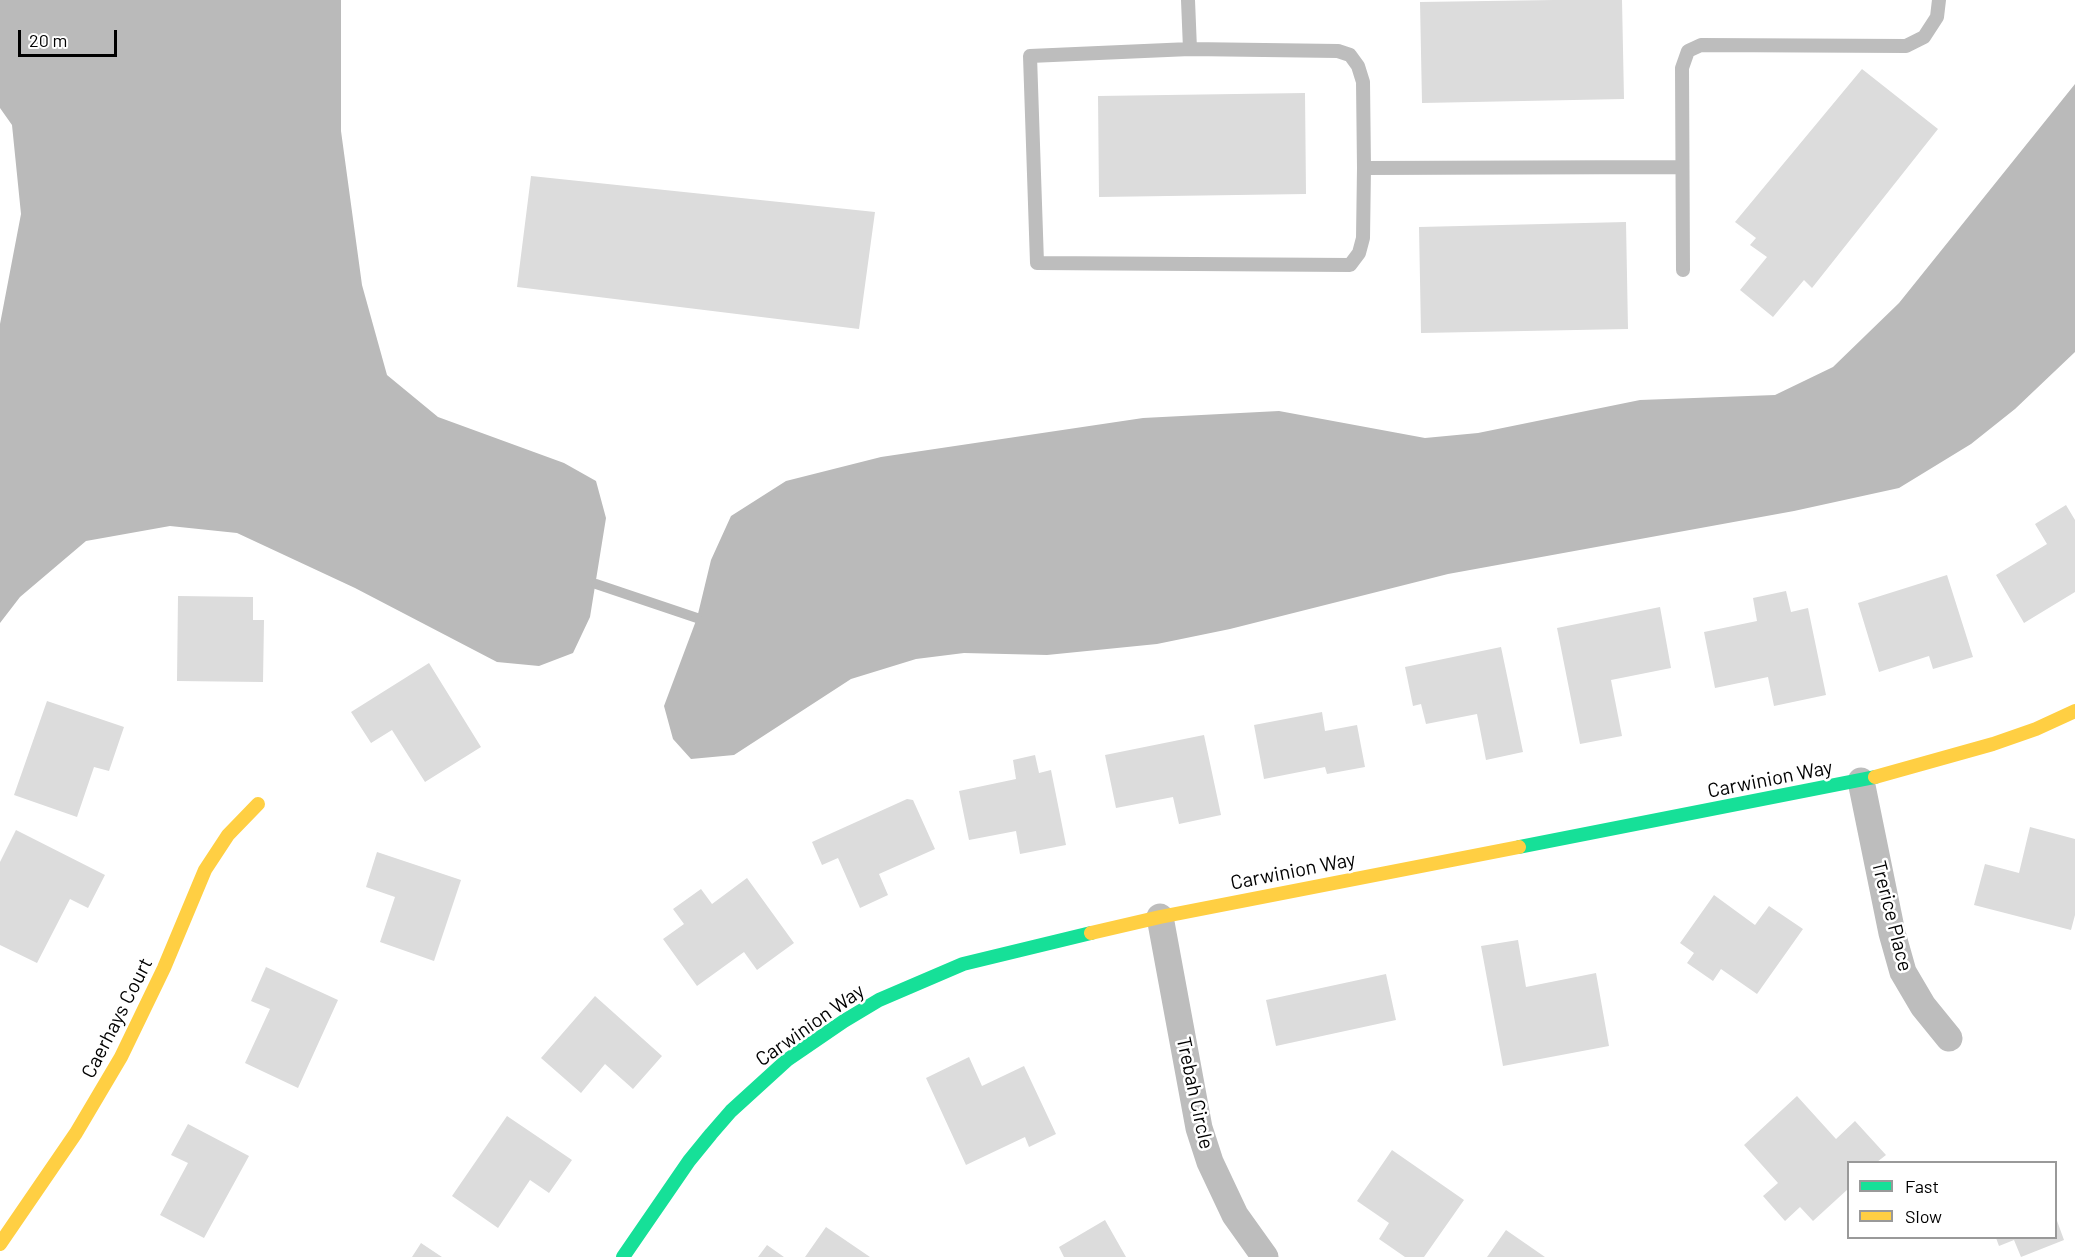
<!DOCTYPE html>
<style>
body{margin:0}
#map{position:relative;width:2075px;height:1257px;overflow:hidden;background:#fff;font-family:Barlow,sans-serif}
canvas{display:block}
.legend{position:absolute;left:1847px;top:1161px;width:210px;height:78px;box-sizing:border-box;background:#fff;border:2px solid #999;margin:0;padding:8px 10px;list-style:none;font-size:18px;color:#000}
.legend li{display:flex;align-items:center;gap:12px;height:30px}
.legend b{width:30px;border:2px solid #999}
.scale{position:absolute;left:18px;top:30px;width:99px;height:27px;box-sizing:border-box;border:3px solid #000;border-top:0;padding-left:8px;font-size:18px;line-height:21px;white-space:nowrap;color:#000;-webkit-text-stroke:4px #fff;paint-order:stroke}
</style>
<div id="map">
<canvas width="2075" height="1257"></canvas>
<ul class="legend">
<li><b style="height:8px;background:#16e098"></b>Fast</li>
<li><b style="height:8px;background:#ffcf43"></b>Slow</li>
</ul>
<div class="scale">20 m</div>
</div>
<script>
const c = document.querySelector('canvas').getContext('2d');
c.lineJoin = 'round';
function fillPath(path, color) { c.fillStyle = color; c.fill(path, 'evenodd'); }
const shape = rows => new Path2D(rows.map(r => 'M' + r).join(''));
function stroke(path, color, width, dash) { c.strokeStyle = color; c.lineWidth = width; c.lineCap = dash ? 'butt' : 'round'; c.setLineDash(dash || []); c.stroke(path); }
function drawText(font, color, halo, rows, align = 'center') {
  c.font = font + ' Barlow,sans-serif'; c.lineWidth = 5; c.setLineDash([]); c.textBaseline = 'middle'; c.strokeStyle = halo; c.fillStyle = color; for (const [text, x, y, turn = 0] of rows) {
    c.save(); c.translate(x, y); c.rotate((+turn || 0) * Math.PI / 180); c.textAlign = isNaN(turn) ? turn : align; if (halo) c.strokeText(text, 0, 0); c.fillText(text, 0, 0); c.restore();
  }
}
fillPath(shape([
 [0,0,341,0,341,131,362,285,387,375,438,417,564,463,596,481,606,518,590,617,573,653,539,666,497,662,355,588,237,533,170,526,86,541,20,597,0,623,0,324,21,214,12,125,0,108],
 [2075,84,2075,352,2015,409,1971,444,1899,488,1794,511,1448,574,1230,629,1157,644,1047,655,964,653,916,659,851,679,734,755,691,759,673,739,664,706,697,618,711,560,731,516,786,481,881,457,1143,418,1279,411,1425,438,1478,433,1640,400,1775,395,1833,367,1899,303]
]), '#bababa');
stroke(shape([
 [596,584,697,618]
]), '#bababa', 10);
fillPath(shape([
 [1554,0,1622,0,1624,99,1422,103,1420,2],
 [1862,69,1938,129,1812,288,1804,280,1773,317,1740,290,1767,257,1750,245,1756,238,1735,222],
 [1305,93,1306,194,1099,197,1098,96],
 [531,176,875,212,859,329,517,287],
 [1626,222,1628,329,1421,333,1419,227],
 [2066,505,2075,520,2075,592,2024,623,1996,575,2047,544,2035,524],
 [1947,575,1973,657,1933,669,1929,656,1879,672,1858,603],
 [1786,591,1791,612,1808,608,1826,695,1774,706,1768,677,1715,688,1704,632,1757,621,1753,598],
 [178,596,253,597,253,620,264,620,263,682,177,681],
 [1660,607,1671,668,1611,680,1622,736,1580,744,1557,628],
 [1501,647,1523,752,1486,760,1477,714,1426,724,1421,704,1413,706,1405,667],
 [429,663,481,747,425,782,392,730,371,743,351,712],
 [47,701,124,727,109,771,94,767,77,817,14,795],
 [1322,712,1325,731,1357,725,1365,767,1327,774,1325,767,1264,779,1254,725],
 [1204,735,1221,815,1179,824,1173,797,1116,808,1105,755],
 [1035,755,1039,773,1051,770,1066,845,1020,854,1016,831,969,840,959,791,1016,779,1013,760],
 [907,799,913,800,935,849,879,874,888,895,860,908,838,858,822,865,812,842],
 [2030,827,2075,839,2075,915,2071,930,1974,905,1985,864,2019,873],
 [16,830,105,875,88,908,70,899,37,963,0,945,0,862],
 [377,852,461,880,434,961,380,942,395,897,366,887],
 [747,878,794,943,757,970,744,952,697,986,663,939,684,924,673,909,701,889,712,904],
 [1714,895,1755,925,1769,906,1803,929,1757,994,1721,969,1713,981,1687,963,1694,953,1680,943],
 [1518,940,1526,987,1596,973,1609,1046,1503,1066,1481,946],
 [266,967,338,1000,298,1088,245,1063,270,1009,251,1001],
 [1386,974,1396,1020,1276,1046,1266,1000],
 [595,996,662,1056,633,1089,605,1064,581,1093,541,1058],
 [969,1057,982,1086,1024,1066,1056,1134,1029,1147,1025,1137,966,1165,926,1078],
 [1797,1096,1836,1139,1855,1121,1886,1155,1877,1162,1848,1162,1848,1189,1813,1221,1800,1207,1785,1221,1763,1196,1778,1183,1744,1145],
 [507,1116,572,1160,549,1193,530,1180,498,1228,452,1196],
 [188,1124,249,1156,204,1238,160,1215,188,1163,171,1155],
 [1392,1150,1464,1200,1424,1257,1405,1257,1379,1239,1389,1223,1357,1201],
 [2056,1218,2064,1240,2021,1257,2014,1240,1999,1246,1996,1238,2056,1238],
 [1105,1220,1126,1257,1064,1257,1059,1247],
 [826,1227,870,1257,805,1257],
 [1506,1230,1545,1257,1487,1257],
 [421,1243,442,1257,412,1257],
 [767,1245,784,1257,758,1257]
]), '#dcdcdc');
stroke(shape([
 [1188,0,1190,49,1030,56,1037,263,1350,265,1359,253,1363,238,1364,168,1682,167],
 [1190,49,1338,51,1350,55,1358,66,1363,82,1364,168],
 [1683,270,1682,68,1688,51,1701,45,1906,46,1924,37,1937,17,1939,0]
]), '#bdbdbd', 14);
stroke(shape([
 [1861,781,1892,933,1903,972,1923,1006,1949,1038],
 [1160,917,1199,1128,1210,1162,1235,1215,1265,1257]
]), '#bdbdbd', 27);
stroke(shape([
 [1519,847,1875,777],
 [623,1257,689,1161,711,1134,731,1111,787,1060,844,1021,879,1000,963,964,1091,933]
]), '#16e098', 14);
stroke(shape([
 [1875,777,1993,744,2036,729,2075,711],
 [1091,933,1160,917,1519,847],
 [0,1244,76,1133,121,1057,164,968,205,870,228,835,258,804]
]), '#ffcf43', 14);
drawText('20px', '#000', '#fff', [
 ["Carwinion Way",1770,779,-11],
 ["Carwinion Way",1293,871,-11],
 ["Trerice Place",1892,916,76],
 ["Caerhays Court",117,1018,-63],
 ["Carwinion Way",810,1025,-35],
 ["Trebah Circle",1195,1093,78]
]);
</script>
